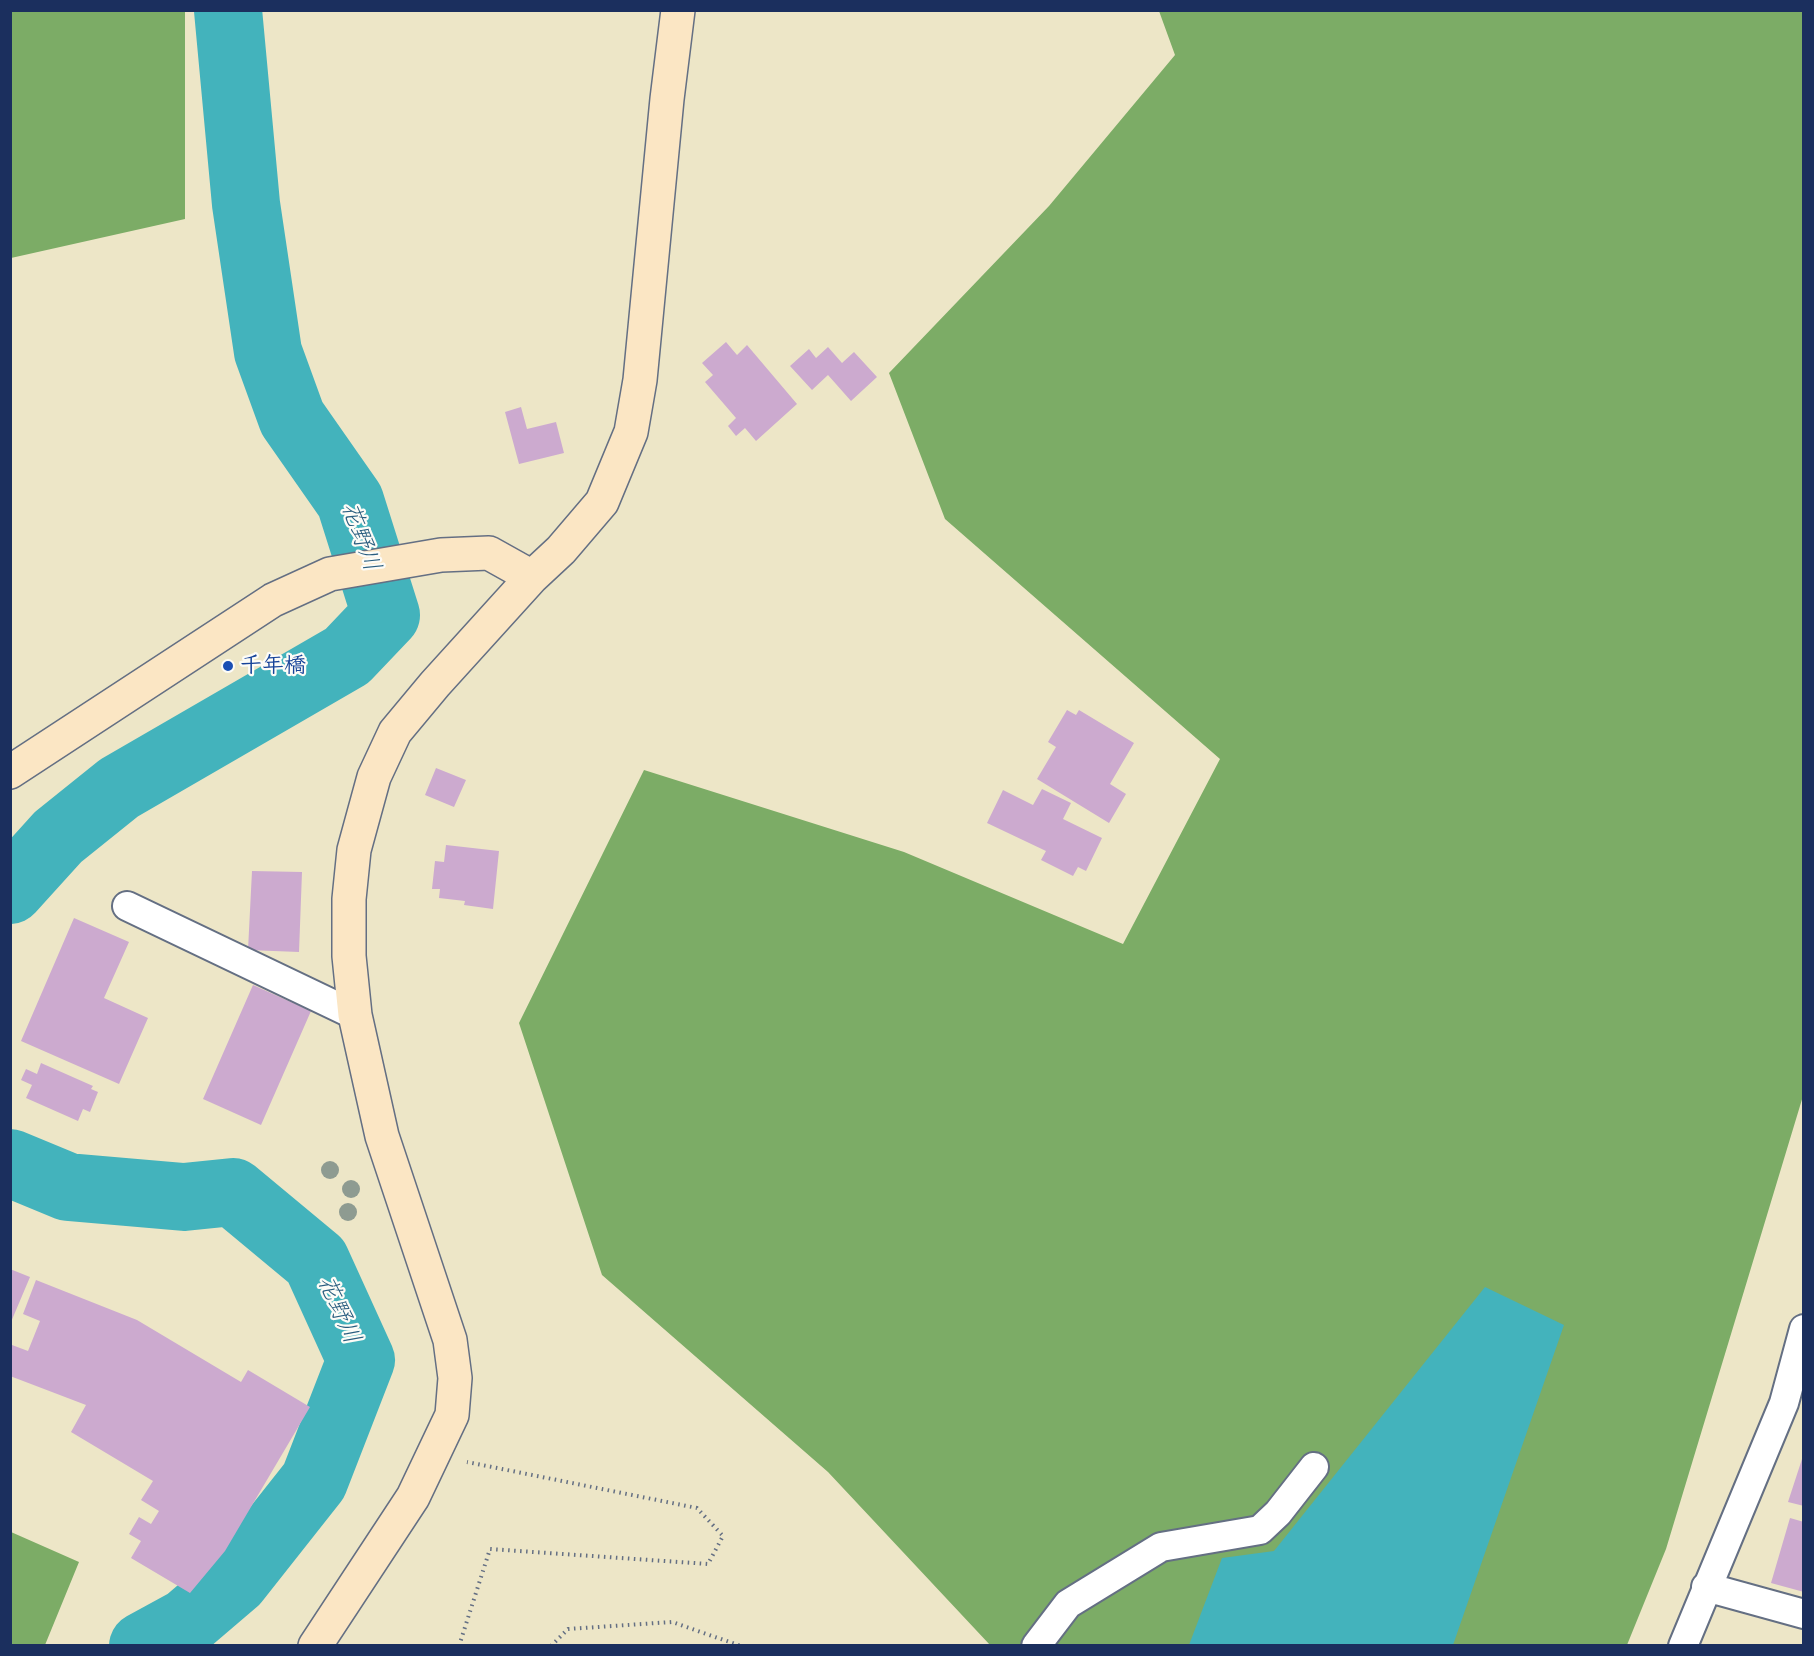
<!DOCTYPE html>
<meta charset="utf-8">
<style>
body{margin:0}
#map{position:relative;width:1814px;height:1656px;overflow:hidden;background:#ede6c7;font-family:Sriracha,sans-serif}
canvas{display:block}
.frame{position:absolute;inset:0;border:12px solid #1b2f5e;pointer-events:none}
</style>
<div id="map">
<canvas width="1814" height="1656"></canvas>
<div class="frame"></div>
</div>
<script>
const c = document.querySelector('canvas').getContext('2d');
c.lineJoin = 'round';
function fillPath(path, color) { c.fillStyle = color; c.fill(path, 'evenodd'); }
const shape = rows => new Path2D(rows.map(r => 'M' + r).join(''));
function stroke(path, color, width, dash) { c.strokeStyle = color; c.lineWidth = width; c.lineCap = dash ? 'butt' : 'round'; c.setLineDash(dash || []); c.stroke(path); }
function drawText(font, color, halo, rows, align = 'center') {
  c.font = font + ' Sriracha,"Klee One",sans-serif'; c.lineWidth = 4.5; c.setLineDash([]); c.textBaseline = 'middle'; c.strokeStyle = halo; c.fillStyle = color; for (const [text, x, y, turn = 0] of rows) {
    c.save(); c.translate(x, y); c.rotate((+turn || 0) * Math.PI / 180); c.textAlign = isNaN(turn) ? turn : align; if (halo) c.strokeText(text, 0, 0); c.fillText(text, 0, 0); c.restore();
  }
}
fillPath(shape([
 [10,11,185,11,185,219,11,258],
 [1159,11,1803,11,1803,1096,1666,1549,1627,1645,990,1645,828,1472,602,1275,519,1023,644,770,904,852,1123,944,1220,759,945,519,889,373,1049,206,1175,55],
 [11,1532,79,1562,45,1645,11,1645]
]), '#7cac66');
fillPath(shape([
 [1485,1287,1564,1325,1453,1645,1189,1645,1222,1558,1274,1551]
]), '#43b3bc');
stroke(shape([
 [10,890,58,837,119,788,347,656,386,615,350,501,292,418,268,352,246,204,228,10],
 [10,1163,68,1187,184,1197,233,1192,316,1261,361,1360,314,1481,235,1581,187,1622,143,1646]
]), '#43b3bc', 68);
fillPath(shape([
 [726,342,737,355,747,345,797,404,756,441,745,428,736,436,728,426,736,418,705,382,713,375,702,363],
 [828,347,842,363,854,352,877,377,851,401,828,375,812,390,790,366,809,349,816,358],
 [521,407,527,429,556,422,564,453,519,464,505,412],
 [1067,710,1076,715,1079,710,1134,743,1110,784,1126,794,1109,823,1037,779,1056,747,1048,742],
 [436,768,466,780,454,807,425,795],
 [1042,789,1071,803,1063,819,1102,838,1086,871,1078,867,1073,876,1041,860,1046,851,987,823,1003,790,1033,805],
 [446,845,499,851,493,909,464,905,465,901,439,898,440,889,432,889,435,861,444,862],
 [252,871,302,872,299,952,248,950],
 [74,918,129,942,104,998,148,1018,119,1084,21,1041],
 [253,985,311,1011,261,1125,203,1099],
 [41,1063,93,1086,91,1089,98,1092,90,1112,83,1109,78,1121,26,1098,32,1085,21,1080,26,1069,37,1074],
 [10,1269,30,1277,11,1322,10,1322],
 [36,1280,137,1320,241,1382,248,1370,310,1407,225,1551,190,1593,131,1558,141,1541,129,1534,139,1517,151,1524,159,1511,141,1500,153,1481,71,1432,86,1405,10,1376,12,1345,28,1351,40,1321,23,1314],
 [1802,1459,1804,1460,1804,1506,1788,1502],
 [1790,1518,1804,1522,1804,1592,1771,1583]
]), '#ccaacf');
const street = shape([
 [127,906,355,1015],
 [1706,1587,1804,1614],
 [1036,1646,1068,1604,1161,1547,1260,1530,1278,1513,1314,1467],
 [1683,1646,1784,1403,1804,1329]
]);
const secondary = shape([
 [10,772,273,600,330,574,441,555,489,553,532,577],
 [315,1646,413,1497,452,1415,455,1378,450,1340,382,1136,355,1015,349,956,349,899,354,850,374,777,395,732,435,684,532,577,561,550,602,502,631,432,640,380,667,99,678,10]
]);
stroke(street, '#646f83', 32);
stroke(secondary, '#646f83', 36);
stroke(shape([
 [459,1646,490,1549,708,1564,723,1536,697,1508,467,1462],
 [551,1646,568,1629,672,1622,741,1646]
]), '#646f83', 4, [1.5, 4.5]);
stroke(street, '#fff', 28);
stroke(secondary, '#fbe6c4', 33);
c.fillStyle = '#8e9b91';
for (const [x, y] of [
 [330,1170],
 [351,1189],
 [348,1212]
]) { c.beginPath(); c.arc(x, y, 9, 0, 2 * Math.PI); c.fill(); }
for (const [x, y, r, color] of [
 [228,666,6,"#1a4fb4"]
]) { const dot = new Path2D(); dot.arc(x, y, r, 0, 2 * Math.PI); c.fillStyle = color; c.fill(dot); stroke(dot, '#fdfcf7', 2); }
drawText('bold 22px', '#164399', '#fdfcf7', [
 ["千年橋",240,666]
], 'left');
drawText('italic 24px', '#295d7f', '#fdfcf7', [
 ["花野川",360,537,70],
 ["花野川",338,1310,66]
]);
</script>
